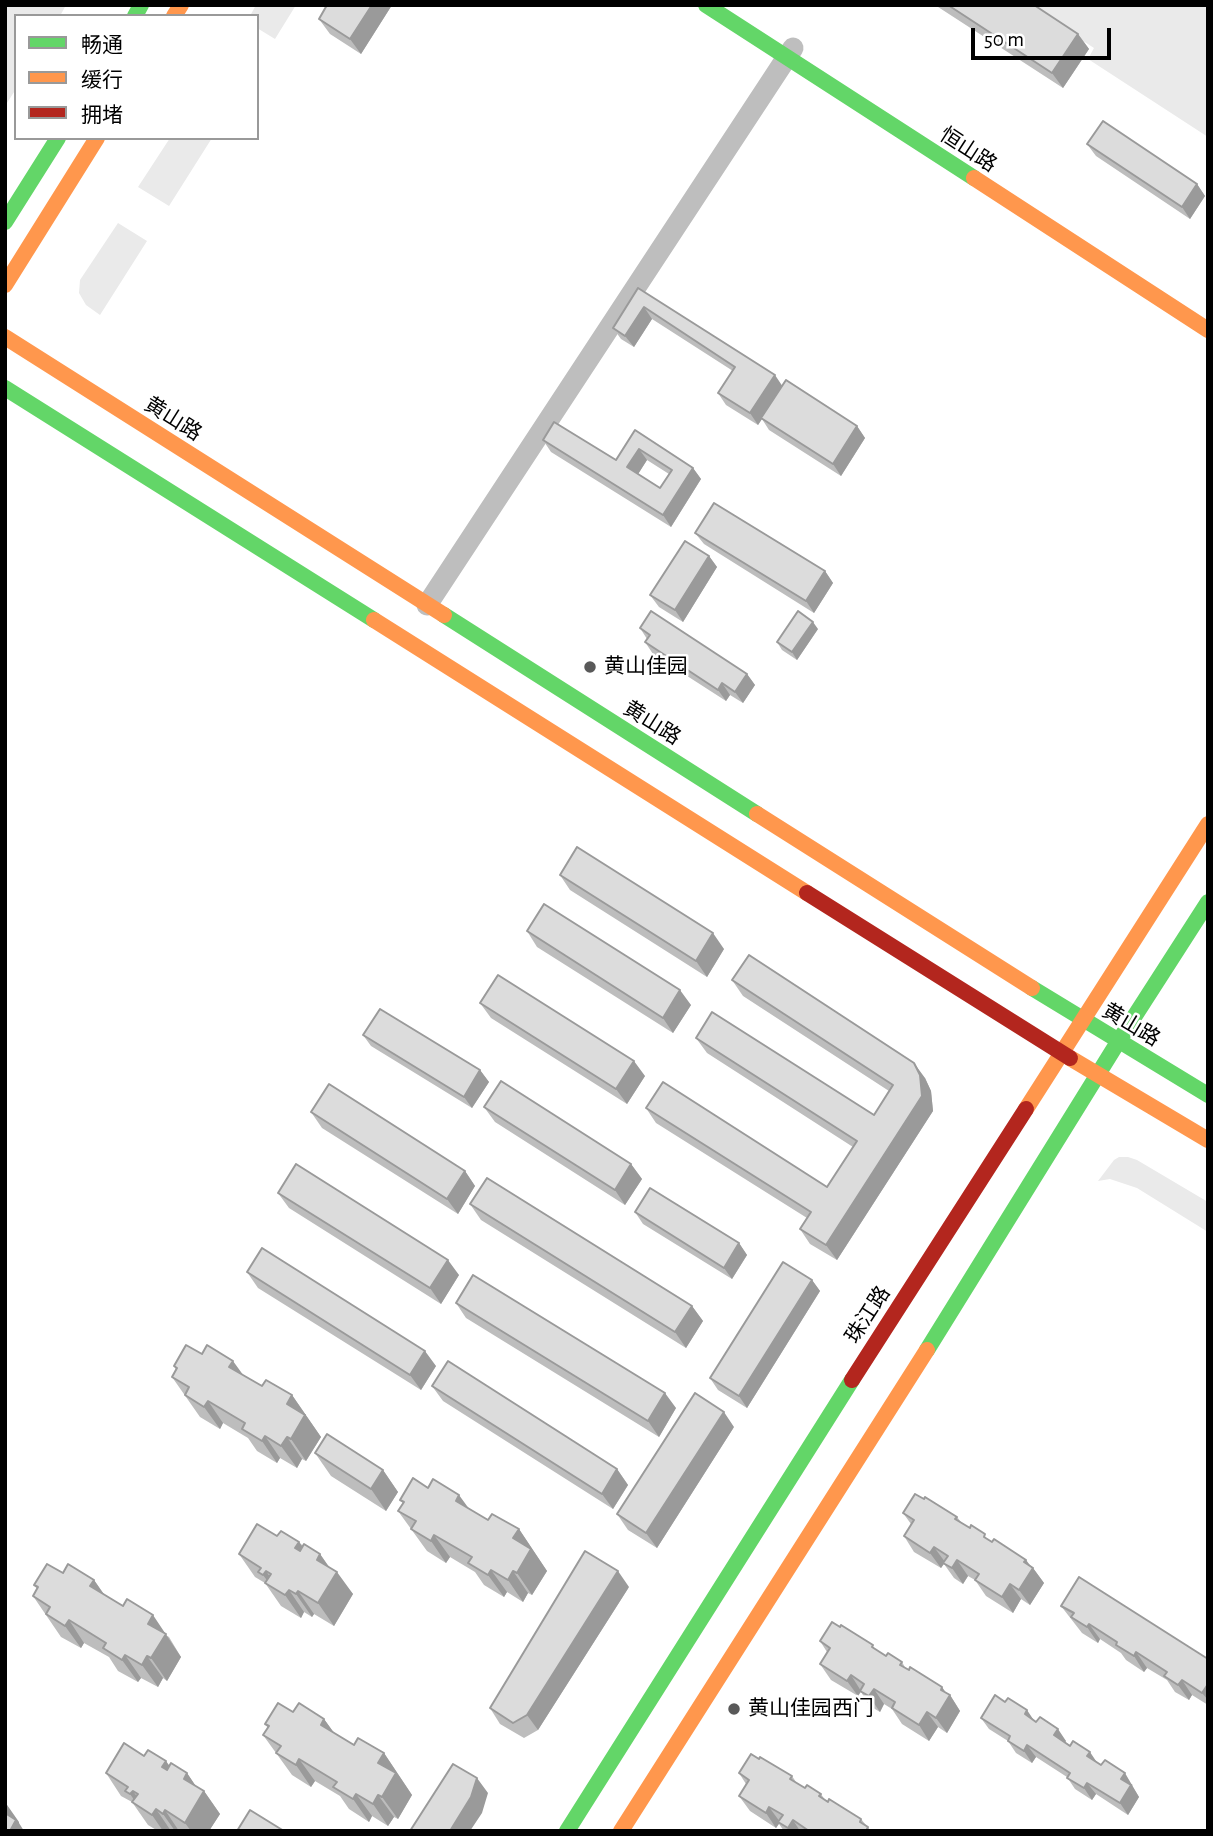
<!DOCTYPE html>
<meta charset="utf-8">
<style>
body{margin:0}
#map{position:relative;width:1213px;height:1836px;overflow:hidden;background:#fff;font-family:"Alegreya Sans","Noto Sans SC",sans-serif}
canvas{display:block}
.frame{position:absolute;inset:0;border:7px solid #000;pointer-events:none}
.legend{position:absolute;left:14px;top:14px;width:245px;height:126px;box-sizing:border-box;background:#fff;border:2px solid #999;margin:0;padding:9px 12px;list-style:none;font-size:21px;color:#000}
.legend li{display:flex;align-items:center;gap:14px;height:35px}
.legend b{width:35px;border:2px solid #999}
.scale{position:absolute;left:971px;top:28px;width:140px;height:32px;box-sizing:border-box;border:4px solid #000;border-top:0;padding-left:9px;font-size:21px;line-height:24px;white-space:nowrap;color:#000;-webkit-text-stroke:5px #fff;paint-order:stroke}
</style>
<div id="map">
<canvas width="1213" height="1836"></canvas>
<div class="frame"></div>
<ul class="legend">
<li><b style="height:9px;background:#63d668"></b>畅通</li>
<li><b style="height:9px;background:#ff974d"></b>缓行</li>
<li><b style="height:9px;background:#b3261e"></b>拥堵</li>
</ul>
<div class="scale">50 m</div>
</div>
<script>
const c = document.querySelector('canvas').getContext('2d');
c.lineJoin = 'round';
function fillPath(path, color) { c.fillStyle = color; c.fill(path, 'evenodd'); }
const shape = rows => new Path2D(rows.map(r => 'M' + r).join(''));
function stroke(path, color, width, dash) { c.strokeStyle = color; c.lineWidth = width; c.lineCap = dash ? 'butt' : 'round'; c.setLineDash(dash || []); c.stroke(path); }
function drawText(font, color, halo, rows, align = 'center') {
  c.font = font + ' "Alegreya Sans","Noto Sans SC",sans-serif'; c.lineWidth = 5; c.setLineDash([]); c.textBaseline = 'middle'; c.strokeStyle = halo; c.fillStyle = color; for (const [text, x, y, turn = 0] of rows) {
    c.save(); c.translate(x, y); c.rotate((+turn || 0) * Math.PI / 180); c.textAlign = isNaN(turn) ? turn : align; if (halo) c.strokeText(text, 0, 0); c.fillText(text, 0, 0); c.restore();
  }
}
fillPath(shape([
 [5,5,66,5,60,16,16,16,16,89,5,106],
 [256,5,296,5,275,39,257,28,257,16,250,16],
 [1028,5,1208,5,1208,137,1088,59,1094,48],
 [170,138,212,138,169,206,138,187],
 [118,223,147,241,100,315,86,305,79,293,80,280],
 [1119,1157,1128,1157,1137,1160,1208,1202,1208,1232,1137,1188,1110,1179,1098,1181,1114,1160]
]), '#eaeaea');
stroke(shape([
 [427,605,793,48]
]), '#bebebe', 21);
stroke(shape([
 [706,5,974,178],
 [135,16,141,5],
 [5,222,58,138],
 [5,388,374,620],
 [444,615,757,814],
 [1032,988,1208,1095],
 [927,1350,1118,1042,1208,902],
 [567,1831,852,1380]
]), '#63d668', 16);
stroke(shape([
 [174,16,181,5],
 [974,178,1208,330],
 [5,285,97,138],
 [5,337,444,615],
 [374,620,807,893],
 [757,814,1032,988],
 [1070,1058,1208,1140],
 [1026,1109,1208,824],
 [621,1831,927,1350]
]), '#ff974d', 16);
stroke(shape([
 [807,893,1070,1058],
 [852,1380,1026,1109]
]), '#b3261e', 16);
fillPath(shape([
 [327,5,392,5,361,54,330,34,319,19],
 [935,5,1034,5,1078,34,1089,49,1063,88],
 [1087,144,1197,184,1205,196,1190,219,1096,156],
 [638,288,782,386,857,426,865,438,841,476,769,430,762,419,758,425,726,405,718,393,733,371,652,319,634,347,621,339,613,328],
 [635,430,693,468,701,479,671,527,551,452,543,440,616,460],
 [647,460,669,474,660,488,638,474],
 [695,533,825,571,833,583,814,613,704,544],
 [709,556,717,567,683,622,659,607,650,595],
 [640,628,747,674,755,685,743,703,730,695,726,701,653,654,645,642,647,639],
 [818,629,797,660,782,650,777,642],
 [560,875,724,949,707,977,570,890],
 [527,931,691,1005,673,1033,537,947],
 [732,980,925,1078,931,1091,933,1111,837,1260,810,1244,800,1229,807,1218,656,1123,646,1108,827,1187,853,1147,707,1053,696,1038,874,1115,889,1091,743,996],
 [480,1003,645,1076,627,1104,491,1018],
 [363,1035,480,1070,489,1082,472,1108,371,1046],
 [484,1107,631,1164,642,1179,625,1205,495,1122],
 [311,1112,465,1171,475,1186,458,1214,322,1128],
 [278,1193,459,1275,441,1304,289,1208],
 [470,1204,692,1306,703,1321,686,1348,481,1220],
 [635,1212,739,1243,747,1255,732,1279,643,1224],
 [247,1272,436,1366,421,1390,258,1288],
 [812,1280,820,1291,747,1408,718,1390,710,1378],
 [456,1303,676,1408,659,1437,466,1318],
 [202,1354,243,1375,262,1386,292,1395,321,1437,306,1461,302,1459,297,1468,280,1458,277,1463,257,1451,248,1438,223,1423,220,1429,200,1417,172,1377,176,1370,174,1366],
 [432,1386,617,1469,628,1485,613,1509,443,1401],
 [734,1427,657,1548,628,1530,617,1514],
 [315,1453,383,1470,398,1492,386,1511,331,1476],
 [428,1488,469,1509,488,1520,519,1529,547,1571,532,1595,528,1593,523,1602,507,1592,504,1597,484,1585,475,1572,450,1557,446,1563,427,1551,398,1511,403,1503,400,1500],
 [924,1499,957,1517,961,1522,990,1541,1026,1560,1030,1565,1033,1568,1044,1583,1030,1605,1021,1599,1013,1613,986,1596,975,1580,968,1576,963,1584,954,1578,944,1564,941,1568,914,1552,904,1536,911,1524,903,1513],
 [277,1536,299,1542,303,1546,320,1554,330,1568,353,1594,334,1626,314,1614,312,1617,304,1612,301,1618,281,1606,265,1583,255,1577,239,1554],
 [63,1573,94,1580,104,1594,169,1637,181,1657,167,1681,163,1678,158,1687,141,1678,138,1682,118,1671,109,1657,84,1643,81,1648,61,1637,33,1596,37,1589,34,1585],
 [629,1587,538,1730,524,1738,500,1724,490,1708],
 [1061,1606,1208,1659,1208,1705,1192,1695,1189,1700,1175,1692,1167,1680,1147,1668,1144,1672,1126,1660,1121,1653,1100,1639,1098,1643,1082,1633],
 [820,1641,877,1651,886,1656,902,1662,906,1669,950,1695,960,1711,947,1733,938,1727,929,1741,902,1724,892,1709,884,1704,880,1712,870,1706,861,1692,858,1696,831,1680,820,1664,827,1652],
 [293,1712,324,1719,334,1733,354,1745,384,1753,412,1795,398,1819,394,1817,388,1826,372,1816,369,1822,349,1809,340,1796,315,1781,311,1787,292,1775,263,1735,268,1728,265,1724],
 [981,1718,1034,1720,1066,1741,1065,1742,1133,1785,1132,1786,1139,1797,1128,1815,1096,1794,1092,1800,1075,1789,1067,1777,1036,1757,1032,1763,1016,1753,1008,1741,989,1729],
 [144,1756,187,1773,196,1787,204,1791,220,1814,209,1831,158,1831,148,1825,132,1802,121,1796,106,1773],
 [739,1773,792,1776,796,1782,805,1788,821,1794,825,1800,861,1819,871,1831,784,1831,779,1824,776,1828,750,1811,739,1796,746,1784]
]), '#bdbdbd');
fillPath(shape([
 [372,5,392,5,361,54,350,39],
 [1078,34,1089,49,1063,88,1052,73],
 [1197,184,1205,196,1190,219,1182,207],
 [644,307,652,319,634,347,625,336],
 [775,375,783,387,758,425,750,413],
 [857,426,865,438,841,476,833,464],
 [639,449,647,460,635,479,627,467],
 [693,468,701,479,671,527,663,515],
 [709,556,717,567,683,622,675,610],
 [825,571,833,583,814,613,806,601],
 [813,622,818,629,797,660,792,652],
 [747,674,755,685,743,703,735,692],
 [722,683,730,695,726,701,718,690],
 [713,933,724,949,707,977,696,961],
 [680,990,691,1005,673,1033,663,1018],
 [634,1061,645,1076,627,1104,616,1089],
 [914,1063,925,1078,931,1091,933,1111,837,1260,826,1245],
 [480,1070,489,1082,472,1108,464,1097],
 [631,1164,642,1179,625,1205,615,1190],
 [465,1171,475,1186,458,1214,447,1199],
 [739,1243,747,1255,732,1279,724,1268],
 [448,1260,459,1275,441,1304,430,1288],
 [812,1280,820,1291,747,1408,739,1396],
 [692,1306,703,1321,686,1348,675,1332],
 [425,1351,436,1366,421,1390,410,1375],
 [233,1361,249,1383,229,1367],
 [665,1393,676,1408,659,1437,648,1421],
 [292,1395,321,1437,306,1461,291,1439,287,1404],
 [208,1401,223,1423,220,1429,204,1407],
 [724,1412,734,1427,657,1548,646,1533],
 [265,1436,280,1458,277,1463,262,1441],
 [287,1437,302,1459,297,1468,281,1446],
 [617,1469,628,1485,613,1509,602,1494],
 [383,1470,398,1492,386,1511,371,1489],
 [459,1495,475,1517,456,1501],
 [519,1529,547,1571,532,1595,517,1573,513,1538],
 [434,1535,450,1557,446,1563,431,1541],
 [299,1542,315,1564,295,1548],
 [934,1547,945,1562,941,1568,930,1553],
 [320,1554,335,1576,337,1572,353,1594,334,1626,318,1603,317,1560],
 [957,1560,968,1576,963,1584,952,1568],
 [1026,1560,1032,1569,1033,1568,1044,1583,1030,1605,1019,1590,1024,1562],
 [491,1570,507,1592,504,1597,488,1575],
 [266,1571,280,1592,272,1587,263,1575],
 [513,1571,528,1593,523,1602,508,1580],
 [618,1571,629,1587,538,1730,527,1715],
 [94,1580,109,1602,90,1586],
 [1010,1584,1021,1599,1013,1613,1002,1597],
 [289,1590,304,1612,301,1618,285,1595],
 [298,1591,314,1614,312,1617,296,1594],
 [153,1615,181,1657,167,1681,151,1658,148,1624],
 [69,1620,84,1643,81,1648,65,1626],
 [1089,1624,1100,1639,1098,1643,1087,1627],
 [1136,1652,1147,1668,1144,1672,1134,1656],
 [125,1655,141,1678,138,1682,122,1660],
 [147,1656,163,1678,158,1687,142,1665],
 [851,1675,861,1691,858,1696,847,1681],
 [1182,1680,1192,1695,1189,1700,1178,1685],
 [1208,1684,1208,1700,1202,1693],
 [942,1687,949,1697,950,1695,960,1711,947,1733,936,1718,941,1690],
 [874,1689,884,1704,880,1712,869,1696],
 [1027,1710,1035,1722,1025,1714],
 [927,1712,938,1727,929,1741,919,1725],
 [324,1719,340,1741,321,1725],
 [1058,1729,1066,1741,1062,1747,1054,1735],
 [1027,1745,1036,1757,1032,1763,1024,1751],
 [1090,1752,1098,1764,1087,1756],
 [384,1753,412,1795,398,1819,382,1797,378,1763],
 [299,1759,315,1781,311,1787,296,1765],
 [166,1761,182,1783,162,1767],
 [187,1773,202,1795,204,1791,220,1814,209,1831,191,1831,185,1823,184,1779],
 [1125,1773,1139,1797,1128,1815,1120,1803,1121,1779],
 [477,1778,488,1793,482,1813,470,1831,450,1831],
 [1087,1783,1096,1794,1092,1800,1084,1788],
 [133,1791,148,1812,139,1807,130,1794],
 [356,1794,372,1816,369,1822,353,1799],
 [378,1795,394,1817,388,1826,373,1804],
 [5,1802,19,1822,19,1823,24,1831,10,1831,5,1819],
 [769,1807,780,1822,776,1828,766,1813],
 [156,1809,171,1831,163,1831,152,1815],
 [165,1810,179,1831,175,1831,163,1814],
 [793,1820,800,1831,789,1831,788,1828]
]), '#9a9a9a');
const building = shape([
 [327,5,372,5,350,39,319,19,327,5],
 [948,5,1034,5,1078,34,1052,73,948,5],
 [1103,121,1197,184,1182,207,1087,144,1103,121],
 [638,288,775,375,750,413,718,393,735,367,644,307,625,336,613,328,638,288],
 [786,380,857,426,833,464,761,418,786,380],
 [554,422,616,460,635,430,693,468,663,515,543,440,554,422],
 [639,449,672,470,660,488,627,467,639,449],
 [714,503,825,571,806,601,695,533,714,503],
 [685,541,709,556,675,610,650,595,685,541],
 [651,611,747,674,735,692,722,683,718,690,645,642,650,635,640,628,651,611],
 [798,611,813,622,792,652,777,642,798,611],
 [577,847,713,933,696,961,560,875,577,847],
 [544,904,680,990,663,1018,527,931,544,904],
 [749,955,914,1063,920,1075,922,1096,826,1245,800,1229,811,1212,646,1108,663,1082,827,1187,857,1141,696,1038,712,1012,874,1115,893,1085,732,980,749,955],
 [498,975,634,1061,616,1089,480,1003,498,975],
 [380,1009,480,1070,464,1097,363,1035,380,1009],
 [501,1081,631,1164,615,1190,484,1107,501,1081],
 [329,1084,465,1171,447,1199,311,1112,329,1084],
 [296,1164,448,1260,430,1288,278,1193,296,1164],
 [487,1178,692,1306,675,1332,470,1204,487,1178],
 [650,1188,739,1243,724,1268,635,1212,650,1188],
 [262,1248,425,1351,410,1375,247,1272,262,1248],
 [783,1262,812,1280,739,1396,710,1378,783,1262],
 [473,1275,665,1393,648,1421,456,1303,473,1275],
 [186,1345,202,1354,207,1345,233,1361,229,1367,262,1386,266,1380,292,1395,287,1404,305,1415,291,1439,287,1437,281,1446,265,1436,262,1441,242,1429,245,1423,208,1401,204,1407,185,1395,189,1387,172,1377,177,1368,174,1366,186,1345],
 [448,1361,617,1469,602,1494,432,1386,448,1361],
 [695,1393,724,1412,646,1533,617,1514,695,1393],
 [327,1434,383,1470,371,1489,315,1453,327,1434],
 [413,1478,428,1488,433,1479,459,1495,456,1501,488,1520,492,1514,519,1529,513,1538,531,1549,517,1573,513,1571,508,1580,491,1570,488,1575,468,1563,472,1557,434,1535,431,1541,411,1529,416,1521,398,1511,404,1502,400,1500,413,1478],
 [915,1494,924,1499,925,1497,957,1517,955,1519,970,1528,971,1525,985,1534,984,1537,992,1542,994,1539,1026,1560,1024,1562,1033,1568,1019,1590,1010,1584,1002,1597,975,1580,979,1574,957,1560,952,1568,943,1563,948,1556,934,1547,930,1553,904,1536,914,1520,903,1513,915,1494],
 [257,1524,277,1536,281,1531,299,1542,295,1548,300,1551,304,1544,320,1554,317,1560,337,1572,318,1603,298,1591,296,1594,289,1590,285,1595,265,1583,271,1574,266,1571,263,1575,258,1572,261,1568,239,1554,257,1524],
 [585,1551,618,1571,527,1715,513,1723,490,1708,585,1551],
 [47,1564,63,1573,68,1564,94,1580,90,1586,123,1606,127,1599,153,1615,148,1624,166,1634,151,1658,147,1656,142,1665,125,1655,122,1660,103,1648,106,1643,69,1620,65,1626,46,1614,50,1607,33,1596,38,1587,34,1585,47,1564],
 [1079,1577,1208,1659,1208,1684,1202,1693,1182,1680,1178,1685,1164,1676,1167,1672,1136,1652,1134,1656,1116,1645,1117,1642,1089,1624,1087,1627,1071,1617,1074,1613,1061,1606,1079,1577],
 [832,1622,840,1627,841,1625,873,1645,872,1647,886,1656,888,1653,902,1662,900,1665,909,1670,910,1667,942,1687,941,1690,950,1695,936,1718,927,1712,919,1725,892,1708,895,1702,874,1689,869,1696,860,1691,864,1684,851,1675,847,1681,820,1664,830,1648,820,1641,832,1622],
 [995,1695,1005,1702,1008,1698,1027,1710,1025,1714,1036,1722,1040,1717,1058,1729,1054,1735,1070,1746,1073,1741,1090,1752,1087,1756,1101,1765,1105,1760,1125,1773,1121,1779,1131,1785,1120,1803,1087,1783,1084,1788,1067,1778,1070,1773,1027,1745,1024,1751,1008,1741,1010,1736,981,1718,995,1695],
 [278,1703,293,1712,299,1703,324,1719,321,1725,354,1745,358,1738,384,1753,378,1763,396,1773,382,1797,378,1795,373,1804,356,1794,353,1799,333,1787,337,1782,299,1759,296,1765,276,1753,281,1746,263,1735,269,1726,265,1724,278,1703],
 [124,1743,144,1756,148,1750,166,1761,162,1767,167,1770,171,1763,187,1773,184,1779,204,1791,185,1823,165,1810,163,1814,156,1809,152,1815,132,1802,138,1794,133,1791,130,1794,125,1791,128,1787,106,1773,124,1743],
 [751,1754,759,1759,760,1757,792,1776,790,1779,805,1788,807,1785,821,1794,819,1796,828,1802,829,1799,861,1819,860,1822,868,1827,866,1831,809,1831,793,1820,788,1828,778,1822,783,1815,769,1807,766,1813,739,1796,749,1780,739,1773,751,1754],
 [453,1764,477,1778,471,1797,450,1831,410,1831,453,1764],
 [250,1810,284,1831,237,1831,250,1810],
 [5,1813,16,1820,10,1831,5,1831,5,1813]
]);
fillPath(building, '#dcdcdc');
stroke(building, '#9a9a9a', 2);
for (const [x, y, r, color] of [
 [590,667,7,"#595959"],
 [734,1709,7,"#595959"]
]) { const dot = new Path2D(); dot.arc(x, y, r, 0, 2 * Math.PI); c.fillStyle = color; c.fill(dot); stroke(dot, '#fff', 2.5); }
drawText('21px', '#000', '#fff', [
 ["恒山路",968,150,33],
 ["黄山路",173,419,32],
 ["黄山路",652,723,32],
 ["黄山路",1131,1025,31],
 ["珠江路",868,1315,-57]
]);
drawText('21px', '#000', '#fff', [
 ["黄山佳园",604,667],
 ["黄山佳园西门",748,1709]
], 'left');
</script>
